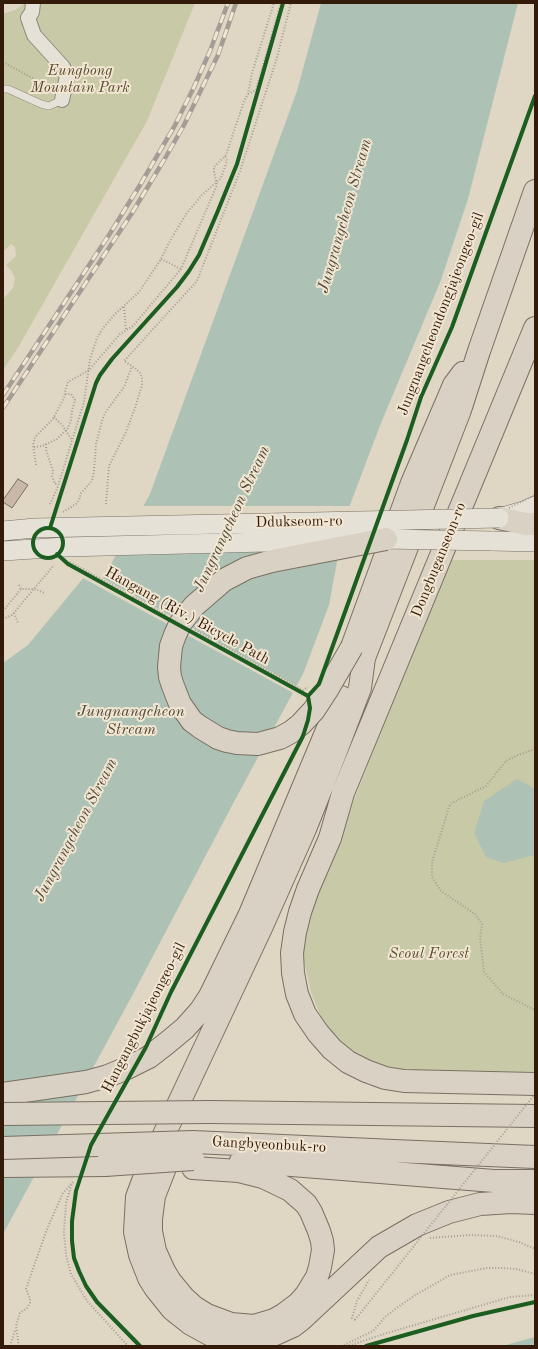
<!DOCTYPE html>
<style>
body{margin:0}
#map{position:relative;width:538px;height:1349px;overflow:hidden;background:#dfd6c3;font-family:"Old Standard TT",serif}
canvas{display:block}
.frame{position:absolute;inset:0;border:4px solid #341a09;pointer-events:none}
</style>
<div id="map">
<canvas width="538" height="1349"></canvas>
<div class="frame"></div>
</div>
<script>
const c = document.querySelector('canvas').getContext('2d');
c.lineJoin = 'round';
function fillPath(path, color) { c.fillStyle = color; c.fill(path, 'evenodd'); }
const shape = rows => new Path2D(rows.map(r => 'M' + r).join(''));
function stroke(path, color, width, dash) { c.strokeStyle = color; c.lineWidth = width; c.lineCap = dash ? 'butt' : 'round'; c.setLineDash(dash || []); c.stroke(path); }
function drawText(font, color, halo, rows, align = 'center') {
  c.font = font + ' "Old Standard TT",serif'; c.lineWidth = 4; c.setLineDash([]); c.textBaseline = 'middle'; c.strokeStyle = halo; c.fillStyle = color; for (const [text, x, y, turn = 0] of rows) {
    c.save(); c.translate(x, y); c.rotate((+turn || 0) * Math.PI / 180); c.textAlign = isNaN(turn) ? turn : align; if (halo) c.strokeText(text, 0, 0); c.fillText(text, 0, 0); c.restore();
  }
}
fillPath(shape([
 [25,3,195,3,147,121,19,346,3,370,3,299,13,288,15,278,11,270,6,265,16,256,15,247,11,244,3,252,3,14,15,10],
 [448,560,535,560,535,1072,393,1070,355,1055,325,1027,311,992,303,956,307,920]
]), '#c8c9a7');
fillPath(shape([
 [321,3,518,3,468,199,441,280,381,423,345,518,329,605,303,674,236,798,133,994,3,1234,3,663,28,645,85,576,101,582,150,494,297,91],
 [517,779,535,789,535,855,503,863,486,857,474,833,484,801],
 [535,1337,535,1346,502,1346]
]), '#adc2b4');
fillPath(shape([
 [141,506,352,506,347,519,341,552,117,550],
 [85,574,100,579,101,577,299,687,295,694,81,577]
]), '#dfd6c3');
const building = shape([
 [18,479,28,485,12,508,3,502,3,500,18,479]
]);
fillPath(building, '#c9b8a8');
stroke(building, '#797064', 1);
const lane = shape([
 [3,89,8,89,41,104,49,106,62,100]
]);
const street = shape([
 [33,3,32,12,28,18,34,35,63,67,67,76,62,100]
]);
const secondary = shape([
 [499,518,526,510,535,506],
 [492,541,535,542]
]);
const highway = shape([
 [535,191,479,351,460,410,364,658,360,688,334,756,305,829,261,928,146,1173,137,1197,135,1232,140,1255,149,1278,156,1289,172,1309,191,1324,213,1336,237,1341,249,1341,273,1335,293,1326,302,1319,379,1247,417,1225,449,1212,480,1204,511,1202,535,1203],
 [535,328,343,793,330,838,308,889,300,912,295,932,292,953,293,973,297,994,305,1014,318,1033,332,1049,348,1062,366,1071,385,1078,404,1081,535,1084],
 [499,518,526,524,535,524],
 [352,647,412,483,454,385,463,373],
 [3,1094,86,1082,108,1076,127,1068,149,1057,167,1043,185,1028,201,1010,210,996,250,914,341,697],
 [210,1112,535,1116],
 [193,1142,394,1151,535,1157],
 [168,1160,154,1196,151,1219,151,1231,155,1251,164,1271,170,1281,184,1298,194,1307,207,1315,231,1324,254,1326,274,1320,283,1315,299,1303,306,1295,317,1277,320,1267,323,1250,322,1241,319,1231,311,1212,306,1204,290,1190,263,1177,239,1171,193,1168],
 [241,1161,494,1181,535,1181],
 [3,1166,105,1165]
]);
stroke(lane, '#928a7d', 8);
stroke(street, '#928a7d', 16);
stroke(secondary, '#797064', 20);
stroke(highway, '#797064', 24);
stroke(shape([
 [3,62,34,79,51,92],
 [248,94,256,90,281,3],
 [161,259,181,269],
 [124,307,126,330],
 [54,417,62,425,72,440],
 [46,444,46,450,53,471,52,476,55,484,58,483],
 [34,447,42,446,57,439,68,428,71,420,72,411,75,400,71,394,65,394],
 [36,465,33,445,35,437,53,419,64,398,66,388,68,382,89,370,120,334,133,326,181,269,217,185,214,172,214,167,226,155,244,101,248,94,252,73,274,3],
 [50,504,57,489,84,402,90,359,97,338,103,328,115,314,139,292,161,259,170,241,186,214,202,195,221,178,227,161,225,156],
 [106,504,109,466,126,432,136,405,142,385,142,378,140,373,135,368,124,361,197,281,240,171,276,61,291,3],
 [63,512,76,504,79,500,81,493,92,481,94,471,96,444,102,421,105,413,124,387,132,366],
 [70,562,166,615],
 [19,585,21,589],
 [3,611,21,589,35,589,44,593],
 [14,613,18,623],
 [3,619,12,615,54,565],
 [195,630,303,690,308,687],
 [535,749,518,755,506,761,486,786,450,804,432,862,432,877,441,891,475,914,482,924,480,938,484,972,503,994,535,1010],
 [73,1182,72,1183,66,1203,64,1232,66,1255,71,1274,87,1301,128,1346],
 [430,1238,471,1235,497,1236,519,1242,535,1249],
 [355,1320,352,1318,357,1301,369,1280],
 [344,1345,373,1331,385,1317,398,1307,414,1296,450,1275,487,1268,501,1268,516,1269,535,1274],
 [10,1346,15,1330],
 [19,1346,16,1326,20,1313,27,1308,30,1303,30,1299,26,1289,47,1229,63,1193,71,1184],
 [343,1346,351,1345,387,1333,510,1297,535,1295]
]), '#a49d95', 2, [1, 2]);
stroke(lane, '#e6e1d7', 7);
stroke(street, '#e6e1d7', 14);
stroke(secondary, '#e6e1d7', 19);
stroke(highway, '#d9d1c3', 22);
const rail = shape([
 [3,395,109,235,140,185,174,127,194,87,210,51,228,3],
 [3,408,132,213,164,160,184,125,218,55,236,3]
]);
stroke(rail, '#a49d95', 4.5);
stroke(rail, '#f1e6d1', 3, [9]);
const secondaryBridge = shape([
 [3,531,35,528,499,518],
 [3,551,65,547,386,539,492,541]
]);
const highwayBridge = shape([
 [352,647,327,690,314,710,301,724,291,732,280,738,258,744,237,743,227,741,218,738,200,727,192,721,180,704,173,686,170,677,169,667,171,646,175,635,180,624,194,606,224,580,247,568,272,561,386,539],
 [3,1114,210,1112],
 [3,1148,193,1142],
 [105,1165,193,1159]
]);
stroke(secondaryBridge, '#797064', 20, []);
stroke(highwayBridge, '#797064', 24, []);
stroke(shape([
 [509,508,535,495],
 [355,1320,535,1094]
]), '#a49d95', 2, [1, 2]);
stroke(secondaryBridge, '#e6e1d7', 19);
stroke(highwayBridge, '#d9d1c3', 22);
stroke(shape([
 [50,528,96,383,100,375,112,359,177,287,189,271,199,255,217,213,237,164,283,3],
 '33 543a15 15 0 1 1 30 0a15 15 0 1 1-30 0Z',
 [57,554,68,564,308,696],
 [308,696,319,684,407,440,421,397,452,327,535,96],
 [140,1346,97,1302,86,1286,79,1271,74,1258,72,1241,72,1221,76,1191,91,1145,146,1047,171,992,303,736,308,720,310,708,308,696],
 [366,1346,473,1316,535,1302]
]), '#1b5e20', 4);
drawText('italic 15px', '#5b4c32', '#f1e6d1', [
 ["Eungbong",80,71],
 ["Mountain Park",80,88],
 ["Seoul Forest",429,954]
]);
drawText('15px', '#341a09', '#f1e6d1', [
 ["Jungnangcheondongjajeongeo-gil",441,314,-69],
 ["Ddukseom-ro",299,522,-1],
 ["Dongbuganseon-ro",439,560,-68],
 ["Hangang (Riv.) Bicycle Path",187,616,29],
 ["Hangangbukjajeongeo-gil",144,1018,-63],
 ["Gangbyeonbuk-ro",269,1145,3]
]);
drawText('italic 16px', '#524a3a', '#f1e6d1', [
 ["Jungrangcheon Stream",345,216,-74],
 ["Jungrangcheon Stream",232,519,-65],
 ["Jungnangcheon",131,712],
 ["Stream",131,730],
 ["Jungrangcheon Stream",76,830,-62]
]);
</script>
